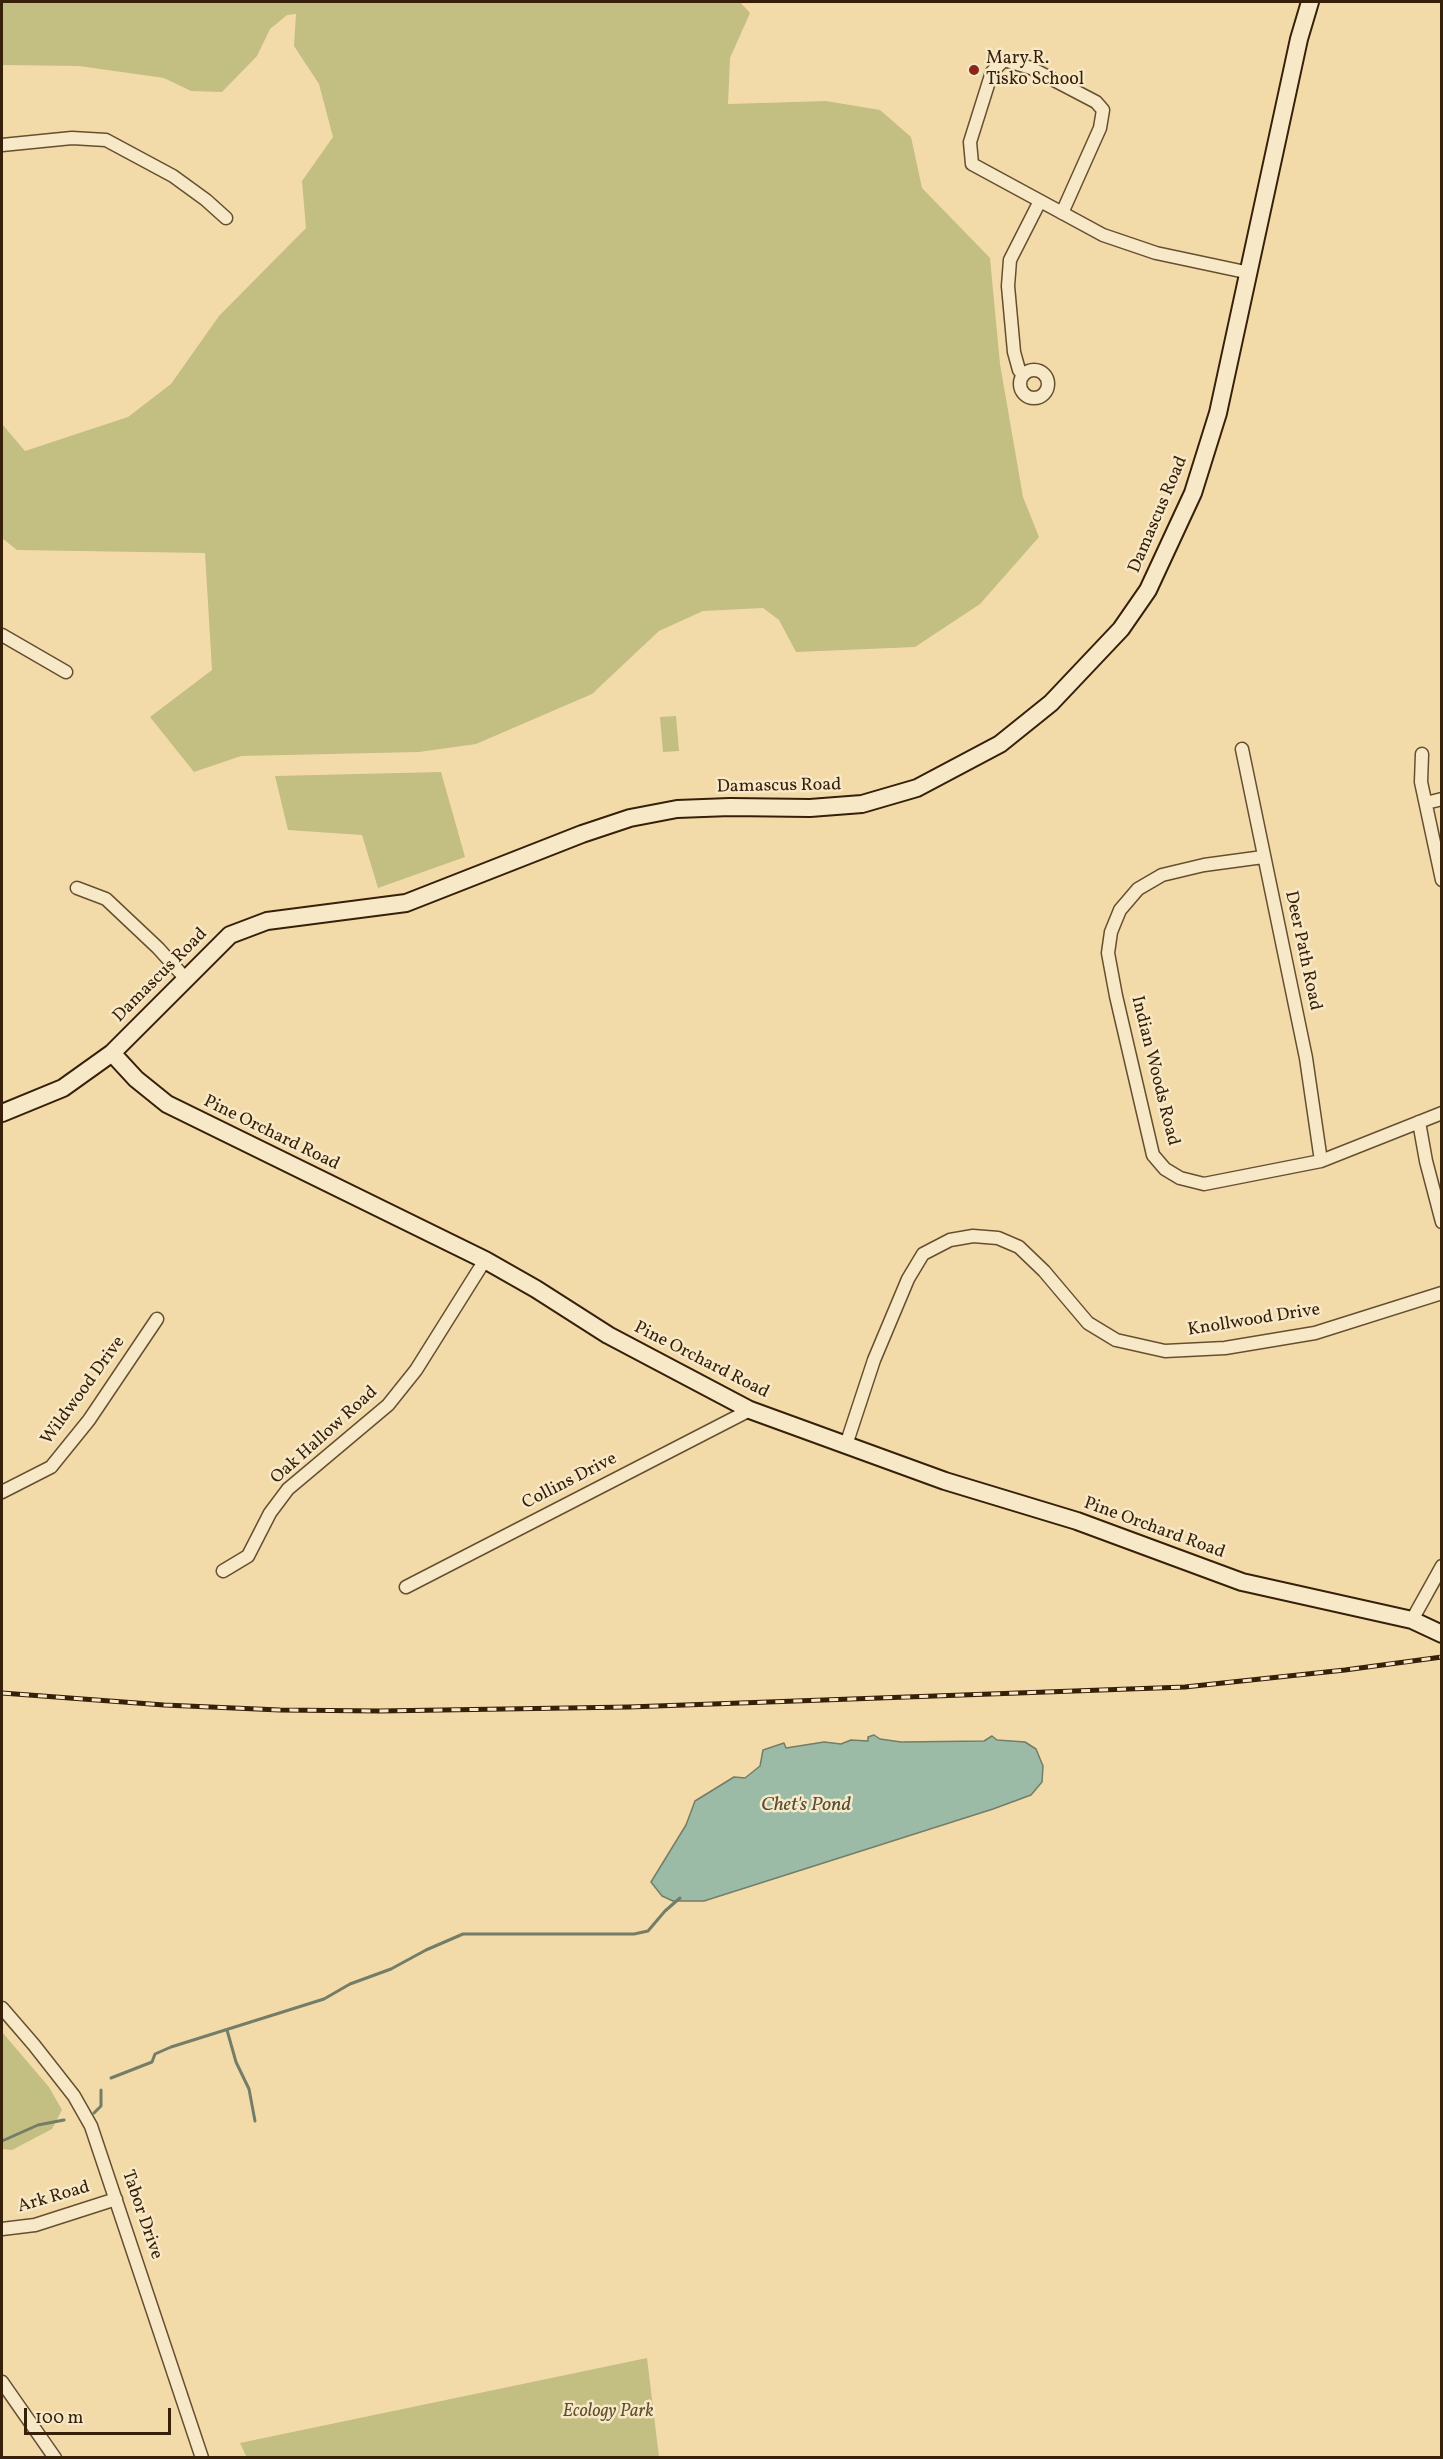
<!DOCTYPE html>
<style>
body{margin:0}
#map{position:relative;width:1443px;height:2459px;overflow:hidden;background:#f3dba9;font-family:Vollkorn,serif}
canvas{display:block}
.frame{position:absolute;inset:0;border:3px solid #362009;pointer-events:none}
.scale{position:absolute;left:24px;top:2408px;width:147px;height:27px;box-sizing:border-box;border:3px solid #362009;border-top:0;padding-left:8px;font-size:18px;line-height:21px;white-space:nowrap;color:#362009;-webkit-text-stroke:4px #f7e8c7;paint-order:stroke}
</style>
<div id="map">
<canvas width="1443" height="2459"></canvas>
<div class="frame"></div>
<div class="scale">100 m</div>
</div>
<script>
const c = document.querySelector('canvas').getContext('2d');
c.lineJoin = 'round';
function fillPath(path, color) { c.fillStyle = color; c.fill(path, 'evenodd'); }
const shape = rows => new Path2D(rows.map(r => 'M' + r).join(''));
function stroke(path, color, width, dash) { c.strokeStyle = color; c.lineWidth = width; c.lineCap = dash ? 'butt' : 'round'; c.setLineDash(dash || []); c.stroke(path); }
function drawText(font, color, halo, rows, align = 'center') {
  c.font = font + ' Vollkorn,serif'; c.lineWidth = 5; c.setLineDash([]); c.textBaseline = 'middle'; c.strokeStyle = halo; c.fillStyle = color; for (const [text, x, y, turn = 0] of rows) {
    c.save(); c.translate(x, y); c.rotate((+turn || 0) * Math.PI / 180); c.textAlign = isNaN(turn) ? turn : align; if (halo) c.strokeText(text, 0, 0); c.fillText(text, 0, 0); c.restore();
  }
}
fillPath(shape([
 [2,2,740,2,750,13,730,58,728,104,826,101,880,110,911,137,922,188,990,258,1000,364,1023,497,1039,537,980,604,915,647,796,652,779,620,763,608,703,611,659,631,592,694,476,744,419,752,241,756,194,772,150,717,212,670,205,553,17,550,2,538,2,424,25,451,128,417,171,384,219,316,306,228,302,181,333,137,319,84,294,46,296,14,287,15,270,29,257,56,222,92,191,91,164,78,79,66,2,65],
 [676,716,679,751,663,752,660,717],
 [441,772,465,857,378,888,362,835,288,830,275,776],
 [2,2032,49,2087,62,2110,52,2129,12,2150,2,2149],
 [647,2358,659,2457,247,2458,240,2443]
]), '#c3be82');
const water = shape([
 [874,1735,880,1739,901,1742,984,1741,992,1736,997,1740,1025,1742,1036,1749,1043,1766,1042,1782,1031,1795,993,1809,704,1901,673,1901,662,1896,651,1882,686,1825,695,1801,734,1777,745,1778,760,1766,763,1750,784,1743,786,1748,824,1742,841,1744,851,1740,868,1741,868,1737,874,1735]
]);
fillPath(water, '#9bbba7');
stroke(water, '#737d68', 1.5);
stroke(shape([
 [227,2030,236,2062,249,2089,255,2121],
 [111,2078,152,2062,155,2054,171,2047,324,1999,350,1984,391,1969,426,1950,463,1934,634,1934,648,1931,665,1911,680,1898],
 [94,2113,101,2106,101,2090],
 [2,2141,38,2125,64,2120]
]), '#737d68', 3);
const street = shape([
 [2,145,72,138,106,140,173,176,206,200,226,218],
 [1062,213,1100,128,1103,110,1096,102,1031,68,1004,60,992,72,970,142,972,164,1103,235,1156,253,1250,273],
 '1020 384a14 14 0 1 1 28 0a14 14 0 1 1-28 0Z',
 [1023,375,1019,370,1014,352,1008,286,1010,260,1040,201],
 [2,635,66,672],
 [1242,749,1306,1058,1321,1161],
 [1422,754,1421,782,1442,880],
 [1426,803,1442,799],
 [1263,857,1204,865,1162,875,1138,889,1120,910,1111,932,1108,953,1116,996,1153,1155,1165,1169,1180,1178,1204,1184,1321,1161,1442,1113],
 [77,888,106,899,158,948,185,978],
 [1419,1122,1426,1161,1442,1222],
 [846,1445,874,1360,908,1279,923,1254,950,1240,973,1236,998,1238,1019,1247,1044,1271,1088,1323,1116,1340,1165,1351,1225,1348,1315,1333,1442,1293],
 [2,1492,51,1467,89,1420,157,1319],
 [223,1571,248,1556,270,1513,288,1489,388,1405,416,1370,485,1260],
 [406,1587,750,1410],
 [1412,1620,1442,1566],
 [2,2008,34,2045,74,2096,91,2126,202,2458],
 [2,2229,35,2225,116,2199],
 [2,2382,55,2458]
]);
const secondary = shape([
 [112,1053,136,1079,167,1104,485,1260,536,1289,608,1335,750,1410,945,1481,1077,1521,1242,1582,1412,1620,1442,1634],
 [2,1113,63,1088,112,1053,230,935,267,921,406,903,582,834,630,818,677,809,730,807,810,808,862,804,917,788,1000,744,1051,703,1121,629,1148,590,1193,493,1218,413,1299,39,1310,2]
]);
stroke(street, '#654f31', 15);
stroke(secondary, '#362009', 20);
stroke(street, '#f7e8c7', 12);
stroke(secondary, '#f7e8c7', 16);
const rail = shape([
 [2,1693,164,1705,280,1710,380,1711,629,1707,1185,1687,1345,1670,1442,1657]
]);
stroke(rail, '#362009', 5);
stroke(rail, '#f7e8c7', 3, [9]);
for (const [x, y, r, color] of [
 [974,70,6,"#8f2418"]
]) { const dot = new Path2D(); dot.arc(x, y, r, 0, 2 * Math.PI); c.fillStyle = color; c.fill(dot); stroke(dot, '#f7e8c7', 2); }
drawText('18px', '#362009', '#f7e8c7', [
 ["Mary R.",986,60],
 ["Tisko School",986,81]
], 'left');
drawText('18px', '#362009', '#f7e8c7', [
 ["Damascus Road",1159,515,-67],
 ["Damascus Road",779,787,-1],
 ["Deer Path Road",1302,951,78],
 ["Damascus Road",161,976,-45],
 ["Indian Woods Road",1154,1071,76],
 ["Pine Orchard Road",271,1134,26],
 ["Knollwood Drive",1254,1321,-9],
 ["Pine Orchard Road",701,1361,27],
 ["Wildwood Drive",84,1391,-54],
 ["Oak Hallow Road",325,1436,-42],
 ["Collins Drive",570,1482,-27],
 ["Pine Orchard Road",1154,1529,20],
 ["Ark Road",54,2198,-16],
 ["Tabor Drive",141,2215,71]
]);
drawText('italic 18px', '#604f2d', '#f7e8c7', [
 ["Ecology Park",608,2413]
]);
drawText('italic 20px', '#544e38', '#f7e8c7', [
 ["Chet's Pond",806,1806]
]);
</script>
